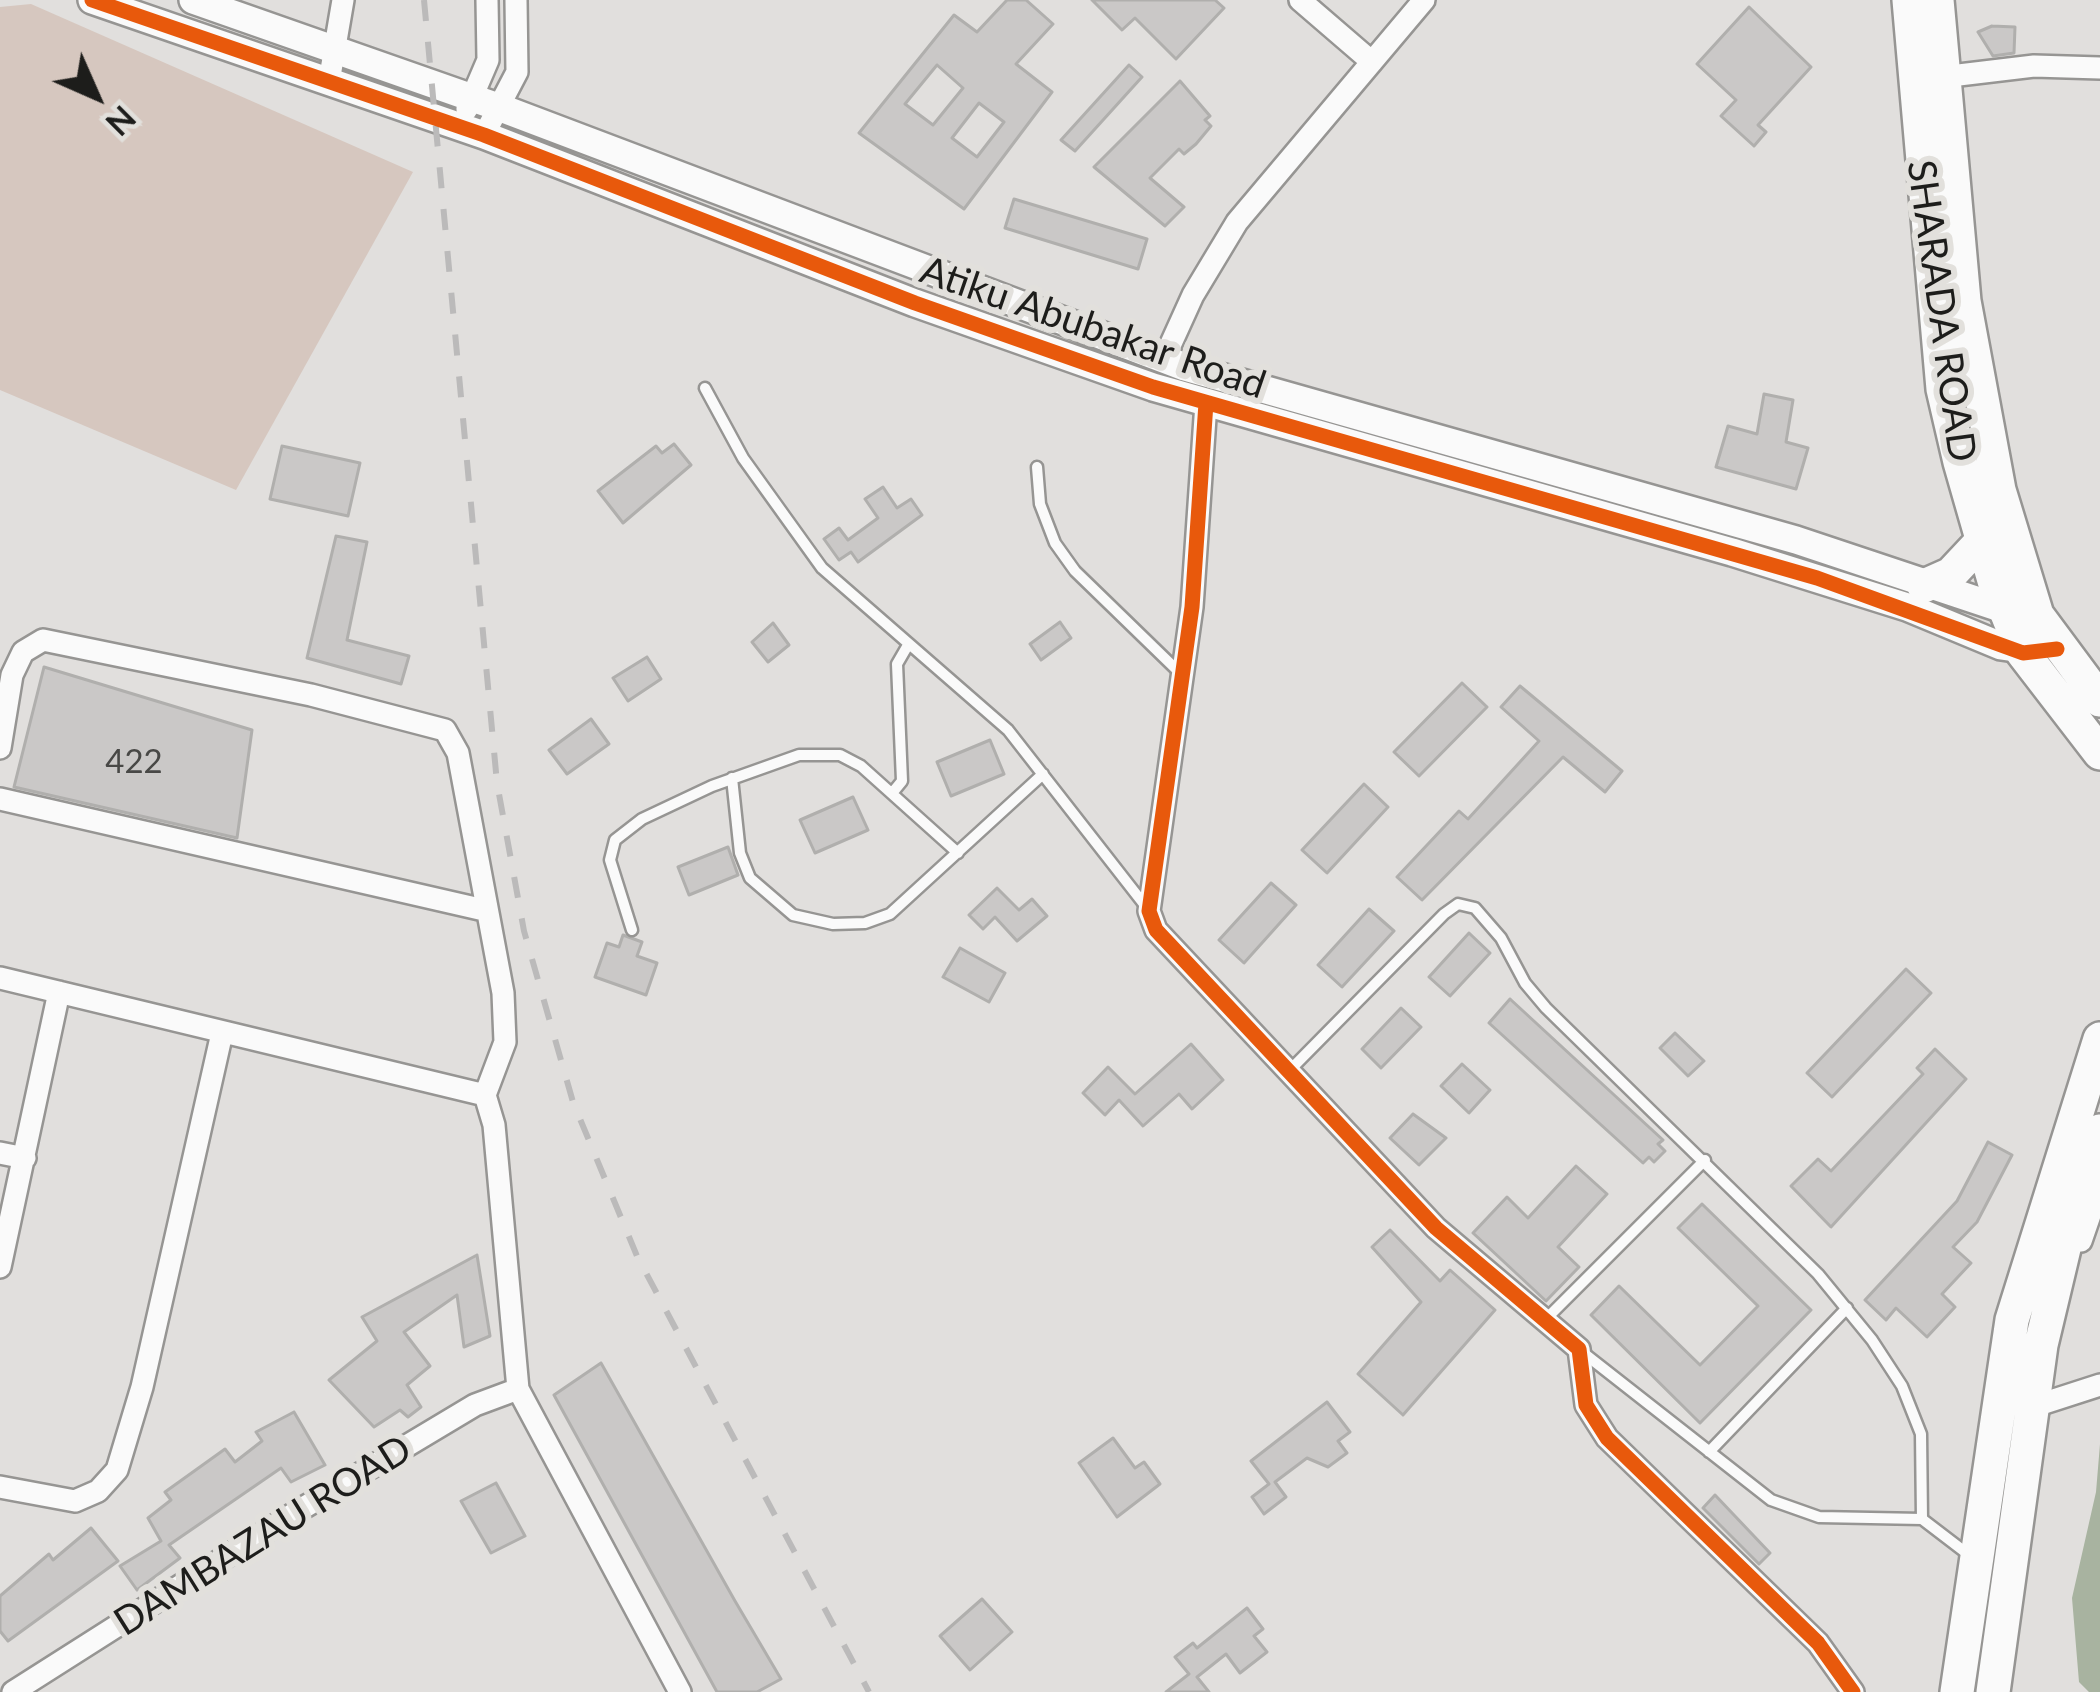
<!DOCTYPE html>
<style>
body{margin:0}
#map{position:relative;width:2100px;height:1692px;overflow:hidden;background:#e1dfdd;font-family:Lato,sans-serif}
canvas{display:block}
.north{position:absolute;left:36px;top:36px;width:120px;height:120px;-webkit-text-stroke:9px #e2e0dc;paint-order:stroke;rotate:135deg;font-size:33px;font-weight:700;line-height:48px;text-align:center;color:#1d1d1b}
.north::after{content:'';display:block;margin:auto;width:42px;height:54px;background:#1d1d1b;clip-path:polygon(50% 0,100% 100%,50% 72%,0 100%)}
</style>
<div id="map">
<canvas width="2100" height="1692"></canvas>
<div class="north">N</div>
</div>
<script>
const c = document.querySelector('canvas').getContext('2d');
c.lineJoin = 'round';
function fillPath(path, color) { c.fillStyle = color; c.fill(path, 'evenodd'); }
const shape = rows => new Path2D(rows.map(r => 'M' + r).join(''));
function stroke(path, color, width, dash) { c.strokeStyle = color; c.lineWidth = width; c.lineCap = dash ? 'butt' : 'round'; c.setLineDash(dash || []); c.stroke(path); }
function drawText(font, color, halo, rows, align = 'center') {
  c.font = font + ' Lato,sans-serif'; c.lineWidth = 12; c.setLineDash([]); c.textBaseline = 'middle'; c.strokeStyle = halo; c.fillStyle = color; for (const [text, x, y, turn = 0] of rows) {
    c.save(); c.translate(x, y); c.rotate((+turn || 0) * Math.PI / 180); c.textAlign = isNaN(turn) ? turn : align; if (halo) c.strokeText(text, 0, 0); c.fillText(text, 0, 0); c.restore();
  }
}
fillPath(shape([
 [31,4,413,172,236,490,0,390,0,7]
]), '#d6c7bf');
fillPath(shape([
 [2100,1444,2100,1692,2089,1692,2079,1682,2072,1598,2096,1492]
]), '#a8b3a0');
const building = shape([
 [1007,0,1026,0,1053,24,1016,64,1052,92,964,209,859,133,954,15,977,32,1007,0],
 [937,65,963,88,933,125,905,104,937,65],
 [979,103,1004,122,977,157,952,138,979,103],
 [1092,0,1215,0,1224,8,1176,59,1135,18,1122,30,1092,0],
 [1749,7,1811,67,1758,125,1766,132,1754,146,1721,116,1736,100,1697,64,1749,7],
 [1992,26,2015,27,2014,53,1993,56,1978,32,1992,26],
 [1129,65,1142,77,1075,151,1061,140,1129,65],
 [1180,81,1210,116,1205,120,1211,126,1196,144,1184,154,1179,149,1150,178,1184,207,1165,226,1094,167,1180,81],
 [1014,199,1147,239,1138,269,1005,228,1014,199],
 [1764,394,1793,400,1786,442,1808,448,1796,489,1716,467,1728,426,1757,434,1764,394],
 [674,444,691,465,623,523,598,491,656,446,662,453,674,444],
 [282,446,360,463,348,516,270,499,282,446],
 [883,487,897,508,911,499,922,515,858,562,851,552,839,560,824,539,839,528,848,540,878,518,865,499,883,487],
 [336,536,367,542,347,640,409,656,401,684,307,658,336,536],
 [1060,622,1071,638,1041,660,1030,644,1060,622],
 [773,623,789,645,768,662,752,642,773,623],
 [647,657,661,679,628,701,613,678,647,657],
 [44,667,252,730,237,838,14,787,44,667],
 [1462,683,1487,707,1419,776,1394,752,1462,683],
 [1520,686,1622,771,1605,792,1563,757,1422,900,1397,877,1459,811,1468,819,1539,741,1501,707,1520,686],
 [591,719,609,744,567,774,549,750,591,719],
 [990,740,1004,774,951,796,937,762,990,740],
 [1364,784,1388,807,1327,873,1302,850,1364,784],
 [853,797,868,830,815,853,800,820,853,797],
 [728,847,738,875,689,895,678,867,728,847],
 [1271,883,1296,905,1244,963,1219,940,1271,883],
 [997,888,1019,910,1032,899,1047,916,1017,941,995,917,983,929,969,915,997,888],
 [1369,909,1394,931,1342,987,1318,965,1369,909],
 [1469,933,1490,953,1450,996,1429,977,1469,933],
 [623,935,642,942,637,956,657,963,646,995,595,977,607,943,619,947,623,935],
 [960,948,1005,973,989,1002,943,977,960,948],
 [1906,969,1931,993,1832,1097,1807,1073,1906,969],
 [1510,999,1663,1140,1658,1144,1665,1151,1654,1162,1649,1157,1643,1163,1489,1023,1510,999],
 [1401,1008,1421,1027,1381,1068,1362,1049,1401,1008],
 [1675,1033,1704,1061,1688,1076,1660,1048,1675,1033],
 [1191,1044,1223,1080,1192,1109,1179,1094,1143,1126,1119,1100,1105,1115,1083,1093,1108,1067,1135,1094,1191,1044],
 [1935,1049,1966,1079,1831,1227,1791,1186,1818,1159,1831,1171,1923,1074,1917,1068,1935,1049],
 [1462,1064,1490,1090,1469,1113,1441,1086,1462,1064],
 [1413,1114,1446,1138,1419,1165,1390,1138,1413,1114],
 [1988,1142,2012,1155,1977,1222,1953,1247,1971,1263,1942,1294,1955,1307,1927,1337,1896,1308,1886,1320,1865,1300,1957,1201,1988,1142],
 [1576,1166,1607,1194,1558,1247,1579,1267,1546,1301,1473,1233,1507,1197,1528,1218,1576,1166],
 [1702,1204,1811,1310,1700,1423,1591,1315,1619,1286,1700,1365,1758,1306,1678,1228,1702,1204],
 [1390,1230,1440,1281,1450,1270,1495,1310,1403,1415,1358,1374,1421,1302,1372,1247,1390,1230],
 [477,1255,490,1336,464,1347,457,1295,404,1332,430,1366,407,1385,421,1407,408,1417,400,1410,374,1427,329,1380,377,1341,362,1317,477,1255],
 [601,1363,735,1601,781,1679,757,1692,717,1692,554,1395,601,1363],
 [1327,1402,1350,1432,1338,1441,1347,1453,1328,1467,1307,1458,1275,1482,1286,1497,1264,1514,1252,1497,1269,1484,1251,1461,1327,1402],
 [294,1412,325,1465,291,1482,281,1468,169,1545,180,1558,137,1590,120,1566,161,1541,148,1518,171,1500,165,1492,225,1449,235,1462,262,1441,256,1432,294,1412],
 [1113,1438,1135,1468,1144,1462,1160,1484,1117,1517,1079,1463,1113,1438],
 [496,1483,525,1536,491,1553,461,1501,496,1483],
 [1715,1495,1770,1553,1759,1564,1703,1508,1715,1495],
 [91,1528,118,1561,8,1641,0,1631,0,1596,49,1554,53,1560,91,1528],
 [982,1599,1012,1632,970,1670,940,1636,982,1599],
 [1247,1608,1263,1629,1254,1636,1267,1652,1240,1673,1226,1654,1197,1677,1209,1692,1166,1692,1189,1674,1175,1657,1193,1643,1197,1648,1247,1608]
]);
fillPath(building, '#cac8c7');
stroke(building, '#b0afad', 3);
const service = shape([
 [705,388,743,458,822,568,1008,730,1147,908],
 [1037,467,1040,504,1055,543,1075,571,1179,672],
 [732,778,740,853,750,878,793,915,833,924,865,923,890,914,1043,774],
 [893,792,902,781,897,664,908,645],
 [632,930,610,860,615,840,642,819,712,786,799,755,840,755,861,766,958,853],
 [1290,1070,1444,914,1458,904,1475,908,1501,938,1525,983,1546,1008,1818,1274,1872,1340,1902,1386,1921,1434,1922,1519],
 [1545,1320,1705,1160],
 [1581,1351,1771,1500,1819,1517,1922,1519,1973,1558],
 [1709,1452,1847,1308]
]);
const minor = shape([
 [1300,0,1372,62],
 [1942,77,2034,66,2100,68],
 [329,82,343,0],
 [467,109,488,60,487,0],
 [484,135,517,72,516,0],
 [1164,359,1193,295,1237,222,1424,0],
 [1206,403,1192,607,1149,911,1156,930,1436,1228,1579,1349,1586,1405,1607,1438,1818,1643,1853,1692],
 [0,748,12,675,23,652,43,640,311,695,445,730,458,753,503,993,505,1042,485,1095],
 [0,799,484,910],
 [0,978,485,1095,494,1125,518,1389,680,1692],
 [0,1153,25,1158],
 [2081,1241,2100,1186],
 [0,1267,59,992],
 [2032,1407,2100,1385],
 [0,1487,75,1501,98,1491,117,1470,142,1387,222,1033],
 [13,1692,293,1514,475,1405,518,1389]
]);
const tertiary = shape([
 [92,0,484,135,915,303,1153,387,1732,552,1907,607,2001,646,2035,651],
 [193,0,501,108,1185,367,1796,540,2021,615]
]);
const primary = shape([
 [1909,0,1943,389,1960,462,1995,584,2023,653,2100,753],
 [1937,0,1964,301,1999,490,2037,615,2100,700],
 [1924,586,1951,574,1981,542],
 [1957,1692,2012,1320,2100,1039],
 [1993,1692,2041,1345,2072,1215,2100,1131]
]);
stroke(service, '#969593', 15);
stroke(minor, '#969593', 26);
stroke(tertiary, '#969593', 32);
stroke(primary, '#969593', 38);
stroke(service, '#fafafa', 10);
stroke(minor, '#fafafa', 21);
stroke(tertiary, '#fafafa', 27);
stroke(primary, '#fafafa', 33);
stroke(shape([
 [424,0,497,783,524,931,573,1102,637,1256,869,1692]
]), '#bbbaba', 6, [21, 21]);
stroke(shape([
 [92,0,484,135,915,303,1153,387,1817,578,2023,653,2057,649],
 [1206,403,1192,607,1149,911,1156,930,1436,1228,1579,1349,1586,1405,1607,1438,1818,1643,1853,1692]
]), '#e8590c', 15);
drawText('33px', '#484846', null, [
 ["422",134,762]
]);
drawText('39px', '#1d1d1b', '#e2e0dc', [
 ["SHARADA ROAD",1941,311,82],
 ["Atiku Abubakar Road",1093,328,19],
 ["DAMBAZAU ROAD",263,1536,-32]
]);
</script>
